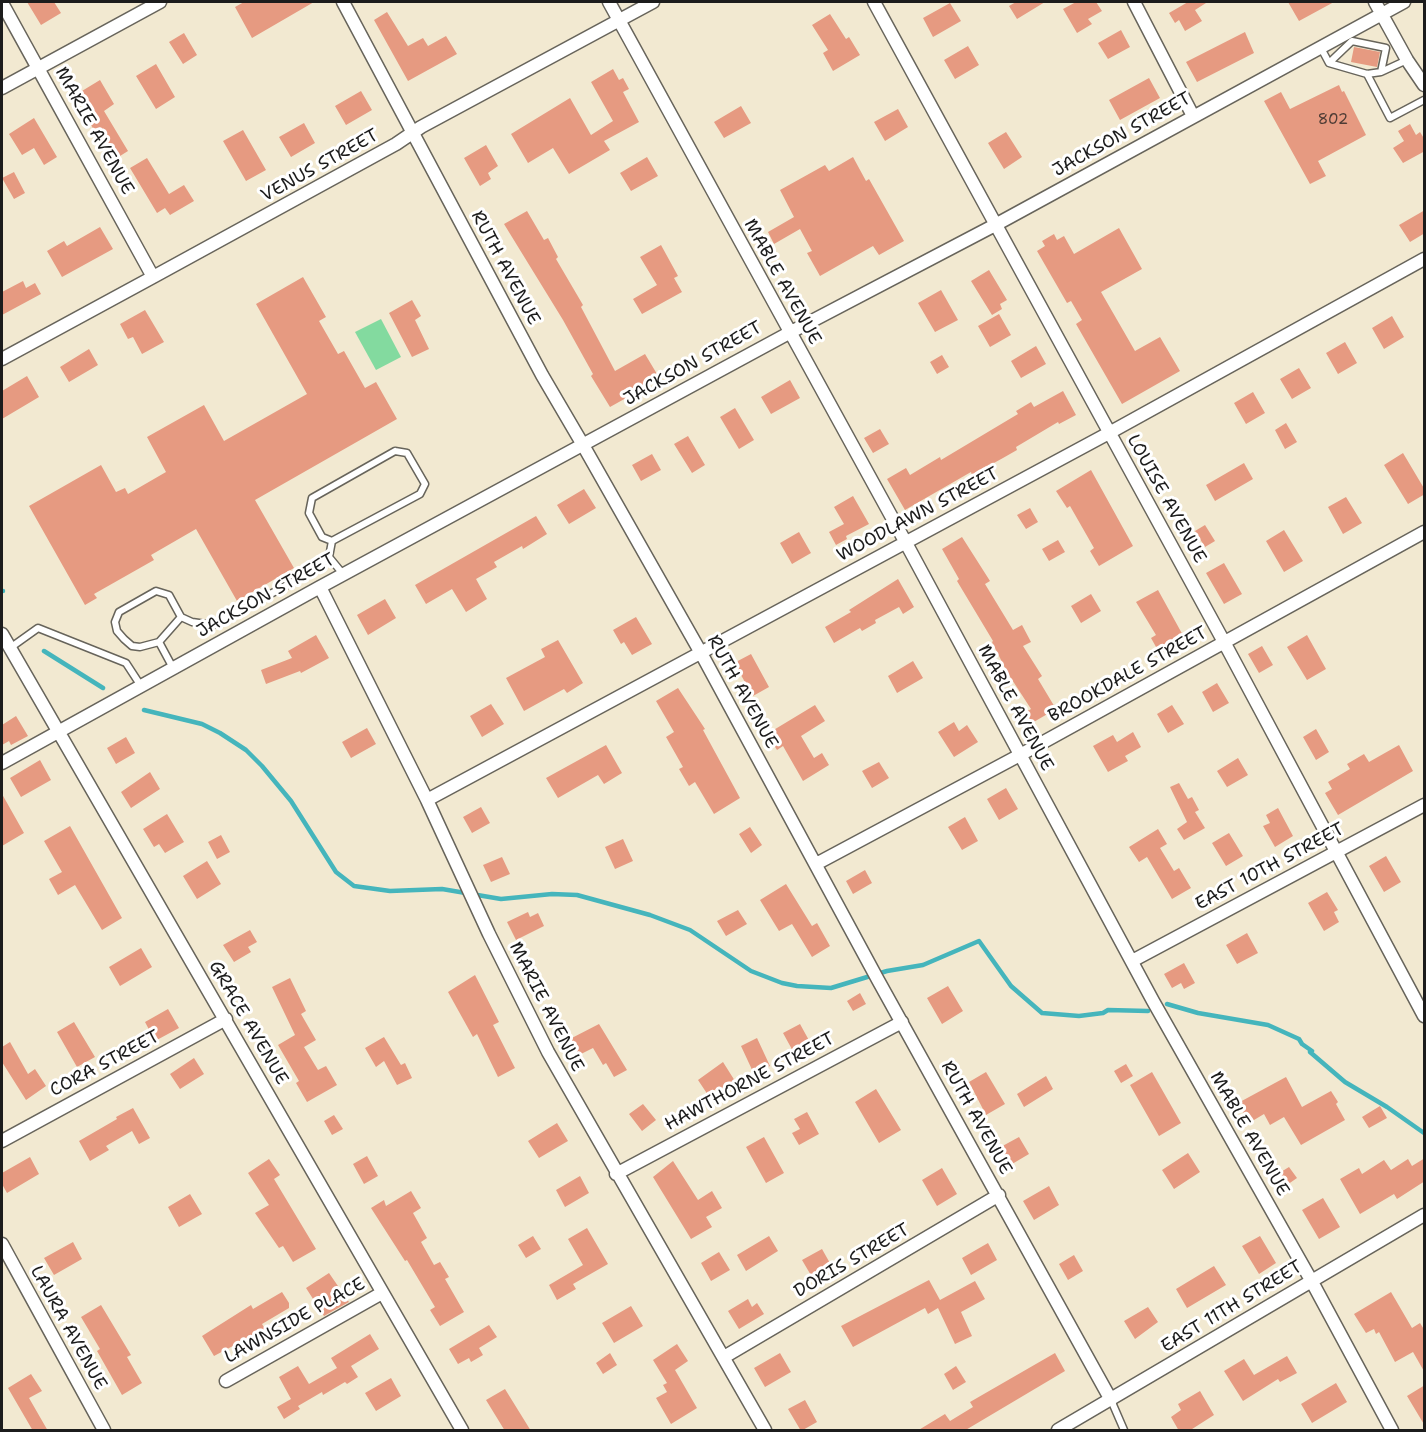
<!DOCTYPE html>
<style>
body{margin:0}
#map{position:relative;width:1426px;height:1432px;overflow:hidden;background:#f2e9d1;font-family:"Shantell Sans",sans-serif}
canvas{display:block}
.frame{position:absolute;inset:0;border:3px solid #1c1c1c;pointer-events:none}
</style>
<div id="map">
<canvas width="1426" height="1432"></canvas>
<div class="frame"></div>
</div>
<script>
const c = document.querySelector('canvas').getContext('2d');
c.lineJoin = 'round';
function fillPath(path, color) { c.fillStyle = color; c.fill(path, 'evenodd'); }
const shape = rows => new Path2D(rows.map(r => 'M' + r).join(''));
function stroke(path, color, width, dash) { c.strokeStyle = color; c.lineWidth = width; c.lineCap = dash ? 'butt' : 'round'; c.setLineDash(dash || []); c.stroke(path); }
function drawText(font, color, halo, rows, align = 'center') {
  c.font = font + ' "Shantell Sans",sans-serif'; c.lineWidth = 6; c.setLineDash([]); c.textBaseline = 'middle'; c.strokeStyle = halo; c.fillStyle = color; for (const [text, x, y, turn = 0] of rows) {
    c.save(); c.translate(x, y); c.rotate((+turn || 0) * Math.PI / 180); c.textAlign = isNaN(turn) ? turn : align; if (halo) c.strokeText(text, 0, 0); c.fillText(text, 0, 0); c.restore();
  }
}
fillPath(shape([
 [381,319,401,357,376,370,355,332]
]), '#83da9f');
stroke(shape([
 [2,591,3,591],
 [44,651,103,688],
 [144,710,202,724,220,733,246,750,262,766,291,801,336,872,354,886,390,891,442,889,501,899,552,894,577,895,650,915,690,930,751,971,782,983,797,986,831,988,887,971,923,965,979,941,1011,986,1042,1013,1079,1016,1103,1013,1108,1010,1148,1011],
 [1167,1004,1198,1013,1268,1025,1299,1039,1302,1044,1312,1051,1310,1052,1345,1082,1387,1107,1424,1133]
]), '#45b5bc', 4.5);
fillPath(shape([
 [27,2,54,2,61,13,41,25],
 [244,2,314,2,252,38,235,7],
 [1016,2,1045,2,1017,19,1009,6],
 [1076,2,1096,2,1102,11,1088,19,1092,24,1077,33,1063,9],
 [1188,2,1205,2,1206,3,1195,10,1202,21,1185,31,1179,20,1175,23,1169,13],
 [1288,2,1334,2,1299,21],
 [950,3,961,21,933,37,923,18],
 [387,12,408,46,423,38,428,46,446,36,457,54,408,81,374,20],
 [830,14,846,39,849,37,860,55,833,71,823,53,828,50,812,25],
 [1121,30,1130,47,1108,59,1098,43],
 [1245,32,1254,53,1197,82,1186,62],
 [184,33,197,55,183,64,169,42],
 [968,46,979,65,955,79,944,60],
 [1354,47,1380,52,1377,67,1351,62],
 [156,64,175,97,156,109,136,76],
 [613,69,619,80,623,78,629,89,623,92,639,122,604,141,610,150,569,174,553,148,528,163,511,134,570,98,591,135,613,121,591,82],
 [1149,78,1160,98,1120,120,1109,100],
 [100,80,114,104,104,111,128,151,112,161,87,118,90,116,77,94],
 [1339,85,1342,92,1344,91,1366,135,1318,161,1326,176,1310,184,1264,101,1281,92,1290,109],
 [361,91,372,110,346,125,335,106],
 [741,106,751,123,724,138,714,122],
 [898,109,908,127,885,141,874,122],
 [34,118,57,157,44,165,34,148,22,155,9,134],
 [304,123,315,143,291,157,279,137],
 [1410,124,1416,135,1420,132,1425,140,1425,151,1403,163,1393,148,1404,141,1398,131],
 [243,130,266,170,246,181,223,141],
 [1006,132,1022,157,1004,169,988,143],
 [486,145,498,166,488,173,491,179,480,186,464,158],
 [647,157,658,176,631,191,620,173],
 [853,157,866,181,869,179,904,241,879,255,873,246,820,276,807,253,812,251,800,229,774,244,768,232,794,217,780,190,825,165,829,171],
 [147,158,169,194,184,185,194,201,170,215,165,208,157,213,130,168],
 [14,172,25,193,14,199,2,178],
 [1425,210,1425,233,1410,242,1399,225],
 [527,211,544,240,548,238,558,257,556,259,583,305,581,307,615,371,645,354,660,379,610,407,591,376,593,374,563,320,504,224],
 [100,227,113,249,62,277,47,251,64,241,67,246],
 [1119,228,1142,269,1101,292,1135,351,1160,337,1180,371,1122,404,1076,324,1082,320,1071,301,1067,303,1037,251,1045,246,1042,241,1054,234,1057,240,1064,236,1074,254],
 [661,245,678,276,674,278,682,292,642,314,633,299,657,285,640,257],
 [989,270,1007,300,1000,304,1002,309,992,315,971,281],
 [303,277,326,317,319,321,338,354,344,351,365,388,376,382,397,419,255,500,294,568,237,601,196,529,151,555,154,560,94,594,97,598,85,605,29,506,101,465,116,492,125,488,128,494,166,472,147,437,204,405,224,441,307,394,256,304],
 [23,281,26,288,35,283,41,294,2,315,2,292],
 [941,290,958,320,935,332,918,303],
 [412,300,421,316,415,320,429,349,412,357,389,313],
 [145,310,164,342,142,354,133,337,128,339,120,324],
 [999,314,1011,335,990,347,978,326],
 [1392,316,1404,337,1384,349,1372,328],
 [1345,342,1357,363,1338,374,1326,353],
 [1036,346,1046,364,1021,378,1011,361],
 [89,349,98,365,69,382,60,367],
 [942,355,949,367,937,374,930,362],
 [1299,368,1311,388,1292,399,1280,379],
 [27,376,39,397,2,419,2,391],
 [790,380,800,398,771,414,761,397],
 [1063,391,1076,415,1059,424,1058,422,1016,447,1017,450,1003,458,972,475,971,472,905,510,887,479,906,468,910,475,940,457,941,460,1018,414,1016,411,1031,402,1034,407],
 [1253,392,1265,413,1246,424,1234,403],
 [735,408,754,440,739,449,720,417],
 [1286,423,1297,442,1285,449,1275,430],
 [880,429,889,444,873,453,864,438],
 [688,436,705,465,692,473,674,444],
 [1403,453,1425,490,1425,494,1408,504,1384,465],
 [652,454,661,470,641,481,632,465],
 [1244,463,1253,479,1215,501,1206,485],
 [1091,470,1133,546,1099,566,1090,551,1094,548,1070,506,1067,508,1056,491],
 [584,489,596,508,569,524,557,505],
 [853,496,869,524,846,536,847,539,836,545,829,532,844,524,834,507],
 [1346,497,1362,523,1343,534,1328,507],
 [1030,508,1038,522,1026,529,1017,515],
 [536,516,547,534,523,549,522,546,494,562,497,567,476,579,487,599,466,612,452,589,426,604,415,585],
 [1205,525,1215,541,1205,547,1195,531],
 [1284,530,1303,561,1284,572,1266,541],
 [799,532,811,553,792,564,780,543],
 [962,537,990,581,985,584,1013,630,1022,625,1031,642,1023,646,1042,676,1038,679,1056,709,1032,723,1026,712,1031,709,1007,672,992,642,993,641,957,581,959,579,942,549],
 [1058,540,1065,552,1049,561,1042,549],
 [1224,563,1242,594,1224,604,1206,573],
 [898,579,914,607,903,614,899,607,875,620,876,623,862,631,860,628,834,643,825,627,851,612,849,610],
 [1158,590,1185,639,1160,654,1151,638,1156,635,1136,602],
 [1091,594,1101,611,1081,623,1071,606],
 [385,599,396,618,368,635,357,615],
 [636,617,652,644,632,655,624,642,621,644,613,630],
 [316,635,329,658,301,673,300,671,266,684,261,670,292,658,288,651],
 [1307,635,1326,669,1307,680,1287,647],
 [558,640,583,683,567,693,564,689,524,711,506,678,545,657,541,649],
 [1262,646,1273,665,1259,673,1248,654],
 [751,654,769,687,753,696,734,663],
 [913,661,923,678,897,693,888,676],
 [1217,683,1229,703,1213,712,1202,692],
 [678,688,705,729,703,730,740,798,714,814,695,782,689,786,679,769,683,767,666,737,674,732,656,701],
 [491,704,504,724,482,737,470,716],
 [815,705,825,721,801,736,814,758,822,753,829,765,803,781,783,746,777,750,767,734],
 [1172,705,1184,724,1168,733,1157,714],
 [16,716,28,736,11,745,9,741,2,745,2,725],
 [954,722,959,731,967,725,978,742,954,757,938,732],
 [367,728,376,744,351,758,342,742],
 [1316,729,1329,752,1316,760,1303,737],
 [1133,732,1141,747,1125,756,1128,761,1108,772,1093,746,1113,735,1117,742],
 [126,737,135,753,116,764,107,748],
 [606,745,622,773,604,784,598,775,558,798,546,778],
 [1399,745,1413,771,1338,815,1325,793,1332,789,1328,782,1350,769,1347,764,1364,754,1369,762],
 [1238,758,1248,775,1227,787,1217,771],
 [40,760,51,780,21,797,10,778],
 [879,762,889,778,872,788,862,771],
 [150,772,160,789,131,808,121,792],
 [1179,783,1188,799,1192,797,1199,810,1195,812,1205,828,1184,840,1177,829,1187,822,1170,787],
 [1006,788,1018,809,999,820,987,799],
 [2,794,24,833,2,846],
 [481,807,490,823,472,833,463,817],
 [1278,808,1293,836,1275,847,1263,826,1270,823,1266,815],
 [167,814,184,842,165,853,159,844,154,847,143,829],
 [965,817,978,841,962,850,948,827],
 [70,826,122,918,102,930,75,885,58,895,49,879,62,872,44,841],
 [750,827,762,845,751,853,739,834],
 [1158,829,1167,844,1160,848,1174,871,1179,868,1191,888,1172,899,1147,857,1139,862,1129,847],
 [1229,833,1243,856,1226,866,1212,843],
 [221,835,230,852,217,859,208,842],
 [623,839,633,861,615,869,605,847],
 [1386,856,1401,882,1384,892,1369,866],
 [502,857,510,874,491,882,483,865],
 [207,861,221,884,197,899,183,876],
 [865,870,872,883,853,894,846,881],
 [786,884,812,926,817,923,830,946,812,957,792,924,779,931,760,900],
 [1327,892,1338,910,1334,912,1339,922,1324,931,1308,903],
 [738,910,747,924,726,936,717,921],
 [528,912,530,917,538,913,544,926,516,940,507,922],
 [250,930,257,942,248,947,251,952,234,962,223,945],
 [1247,933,1258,953,1237,964,1226,945],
 [141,948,152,967,120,986,109,967],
 [1184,963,1195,983,1184,989,1181,983,1172,988,1164,974],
 [475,975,499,1022,493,1025,515,1068,498,1077,477,1034,473,1037,448,992],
 [290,978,306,1011,301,1014,316,1040,304,1047,318,1070,326,1066,337,1085,307,1102,296,1083,299,1081,278,1045,295,1035,272,987],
 [948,986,963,1011,942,1024,927,998],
 [860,993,866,1004,853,1011,847,1001],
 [168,1009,179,1028,155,1041,145,1022],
 [74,1022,95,1057,77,1067,57,1032],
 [599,1024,627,1070,614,1077,606,1063,603,1065,593,1048,575,1057,566,1041],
 [800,1024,811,1044,794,1053,783,1033],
 [384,1037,401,1065,405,1063,412,1078,397,1085,384,1061,376,1067,365,1048],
 [757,1038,770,1066,754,1074,741,1046],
 [10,1042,28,1074,35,1069,46,1086,26,1100,2,1062,2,1047],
 [194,1058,204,1074,180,1089,170,1074],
 [723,1062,735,1081,718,1092,716,1089,708,1095,698,1080],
 [1126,1064,1133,1076,1121,1083,1114,1071],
 [986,1072,1005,1104,986,1115,969,1082],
 [1152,1072,1181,1123,1159,1136,1130,1085],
 [1046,1076,1053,1089,1024,1107,1017,1094],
 [1286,1077,1302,1107,1331,1091,1338,1102,1336,1104,1345,1120,1301,1145,1284,1117,1270,1125,1264,1114,1249,1123,1238,1103],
 [876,1089,901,1130,879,1143,855,1102],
 [643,1104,656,1120,642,1131,629,1114],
 [1380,1106,1387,1118,1369,1128,1362,1117],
 [133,1108,150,1138,139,1144,132,1131,106,1146,109,1150,90,1161,79,1141,117,1119,116,1117],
 [807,1112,819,1134,799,1145,792,1133,800,1129,794,1119],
 [334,1115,343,1129,332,1135,324,1121],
 [557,1123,568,1141,539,1158,528,1141],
 [764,1137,784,1173,766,1183,746,1147],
 [1019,1137,1029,1154,1007,1167,997,1149],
 [1188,1153,1200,1172,1174,1189,1162,1170],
 [367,1156,378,1176,364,1184,353,1164],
 [30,1157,39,1174,7,1193,2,1184,2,1173],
 [1425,1158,1425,1181,1397,1199,1394,1194,1360,1214,1340,1179,1359,1168,1362,1174,1384,1160,1391,1170,1408,1159,1412,1166],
 [269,1159,280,1175,274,1179,316,1249,293,1262,283,1246,279,1248,255,1213,269,1205,248,1173],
 [673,1161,698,1200,712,1191,722,1208,706,1217,712,1227,691,1239,653,1177],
 [1289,1167,1297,1178,1284,1187,1276,1175],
 [942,1168,957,1194,937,1206,922,1180],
 [580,1176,589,1193,565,1207,556,1190],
 [1049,1186,1059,1205,1034,1220,1023,1201],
 [411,1191,421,1208,413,1213,427,1238,421,1242,434,1265,440,1262,449,1277,445,1279,464,1312,440,1326,430,1310,435,1307,407,1260,405,1261,371,1208,384,1200,386,1206],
 [190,1194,202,1214,179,1227,168,1207],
 [1323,1198,1340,1227,1319,1239,1302,1210],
 [587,1228,608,1264,573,1284,576,1289,557,1300,549,1285,583,1265,568,1239],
 [533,1236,541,1249,526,1258,518,1245],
 [769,1236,778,1251,746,1271,737,1255],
 [1260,1236,1276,1263,1259,1274,1242,1246],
 [73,1242,82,1259,54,1275,44,1258],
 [988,1243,997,1260,971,1275,962,1258],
 [822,1249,831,1265,812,1277,802,1260],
 [719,1252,730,1270,711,1281,701,1263],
 [1074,1255,1083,1271,1068,1280,1059,1264],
 [1214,1266,1226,1285,1187,1308,1176,1289],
 [329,1273,349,1302,324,1316,306,1288],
 [929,1280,940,1300,975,1281,985,1299,961,1312,972,1336,955,1344,938,1308,928,1314,925,1308,853,1347,841,1326],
 [282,1292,289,1303,289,1308,262,1324,265,1329,214,1356,202,1336,251,1305,253,1309],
 [1391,1292,1412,1328,1420,1323,1425,1331,1425,1373,1413,1352,1395,1362,1379,1332,1376,1334,1374,1329,1366,1333,1354,1314],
 [748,1299,752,1307,757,1303,764,1314,739,1329,728,1311],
 [101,1305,131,1355,127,1357,142,1383,122,1395,97,1351,100,1349,81,1317],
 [631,1306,643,1326,614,1343,602,1323],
 [1148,1307,1158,1322,1135,1339,1124,1321],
 [489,1325,497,1337,479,1348,483,1355,471,1362,469,1358,458,1364,449,1349],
 [370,1334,379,1349,351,1366,358,1377,347,1384,345,1382,323,1395,322,1392,298,1406,300,1409,284,1419,277,1407,291,1399,279,1377,298,1366,309,1384,337,1368,331,1358],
 [677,1344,688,1361,675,1370,697,1408,671,1424,656,1398,667,1392,663,1385,667,1383,653,1360],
 [610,1353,617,1365,603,1374,596,1363],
 [780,1353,791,1372,765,1387,754,1368],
 [1055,1353,1065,1371,964,1431,917,1431,945,1414,950,1421,973,1407,970,1402],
 [1287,1356,1297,1373,1280,1382,1278,1379,1243,1401,1224,1371,1244,1359,1254,1375],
 [956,1366,966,1382,953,1390,944,1374],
 [31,1374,42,1391,29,1398,48,1431,33,1431,8,1388],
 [391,1378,401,1396,376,1411,365,1393],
 [1336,1383,1347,1402,1312,1423,1301,1404],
 [1425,1385,1425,1426,1407,1396],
 [505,1389,531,1431,505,1431,486,1400],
 [1200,1391,1214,1415,1189,1431,1179,1431,1171,1417,1181,1410,1178,1404],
 [805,1400,817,1422,801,1431,788,1409]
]), '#e69a81');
const service = shape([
 [1321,48,1329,63,1367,74,1381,72,1407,60],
 [1329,63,1352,41,1386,48,1381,72],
 [1367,74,1390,118,1424,100],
 [395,451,407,453,425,484,420,494,332,541,322,537,309,513,312,498,395,451],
 [329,557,343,574],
 [159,642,181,617],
 [10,648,38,628,126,663,141,686],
 [173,668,159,642,140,647,132,646,124,639,117,631,115,622,119,612,156,591,169,595,181,617,192,622,213,625,315,570,329,557,332,541],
 [1111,1400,1124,1430]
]);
const minor = shape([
 [343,2,542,375,583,445,701,653,878,980,1111,1400],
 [609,2,906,543,1153,1001,1311,1280,1392,1430],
 [874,2,1224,642,1424,1016],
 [1134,2,1193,116],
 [1375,2,1407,60,1424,85],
 [2,3,153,277],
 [2,88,160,2],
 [2,359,153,277,396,144,421,127,653,2],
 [320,587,427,800,489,934,548,1052,765,1430],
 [2,634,462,1430],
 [2,763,320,587,789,333,997,224,1404,2],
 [427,800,1109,433,1424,259],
 [816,864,1020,755,1424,532],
 [1132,961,1424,805],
 [2,1141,226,1019],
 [616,1174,902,1022],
 [2,1244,104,1430],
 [724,1357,999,1195],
 [226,1381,382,1293],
 [1058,1430,1424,1215]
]);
stroke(service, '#67645b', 9);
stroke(minor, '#67645b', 15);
stroke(service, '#fff', 6);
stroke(minor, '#fff', 12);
drawText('15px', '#4e3c35', null, [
 ["802",1333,120]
]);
drawText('18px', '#1c1c1c', '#fff', [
 ["MARIE AVENUE",94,131,61],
 ["JACKSON STREET",1122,135,-29],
 ["VENUS STREET",320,166,-29],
 ["RUTH AVENUE",505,268,62],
 ["MABLE AVENUE",782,282,61],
 ["JACKSON STREET",693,364,-29],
 ["LOUISE AVENUE",1166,499,61],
 ["WOODLAWN STREET",918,515,-28],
 ["JACKSON STREET",266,596,-29],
 ["BROOKDALE STREET",1128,675,-29],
 ["RUTH AVENUE",742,692,61],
 ["MABLE AVENUE",1015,708,62],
 ["EAST 10TH STREET",1270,867,-28],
 ["MARIE AVENUE",546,1007,63],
 ["GRACE AVENUE",248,1023,60],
 ["CORA STREET",105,1064,-28],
 ["HAWTHORNE STREET",750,1082,-28],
 ["RUTH AVENUE",976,1118,61],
 ["MABLE AVENUE",1249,1134,60],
 ["DORIS STREET",852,1261,-30],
 ["EAST 11TH STREET",1232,1307,-31],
 ["LAWNSIDE PLACE",295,1321,-29],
 ["LAURA AVENUE",68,1328,61]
]);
</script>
